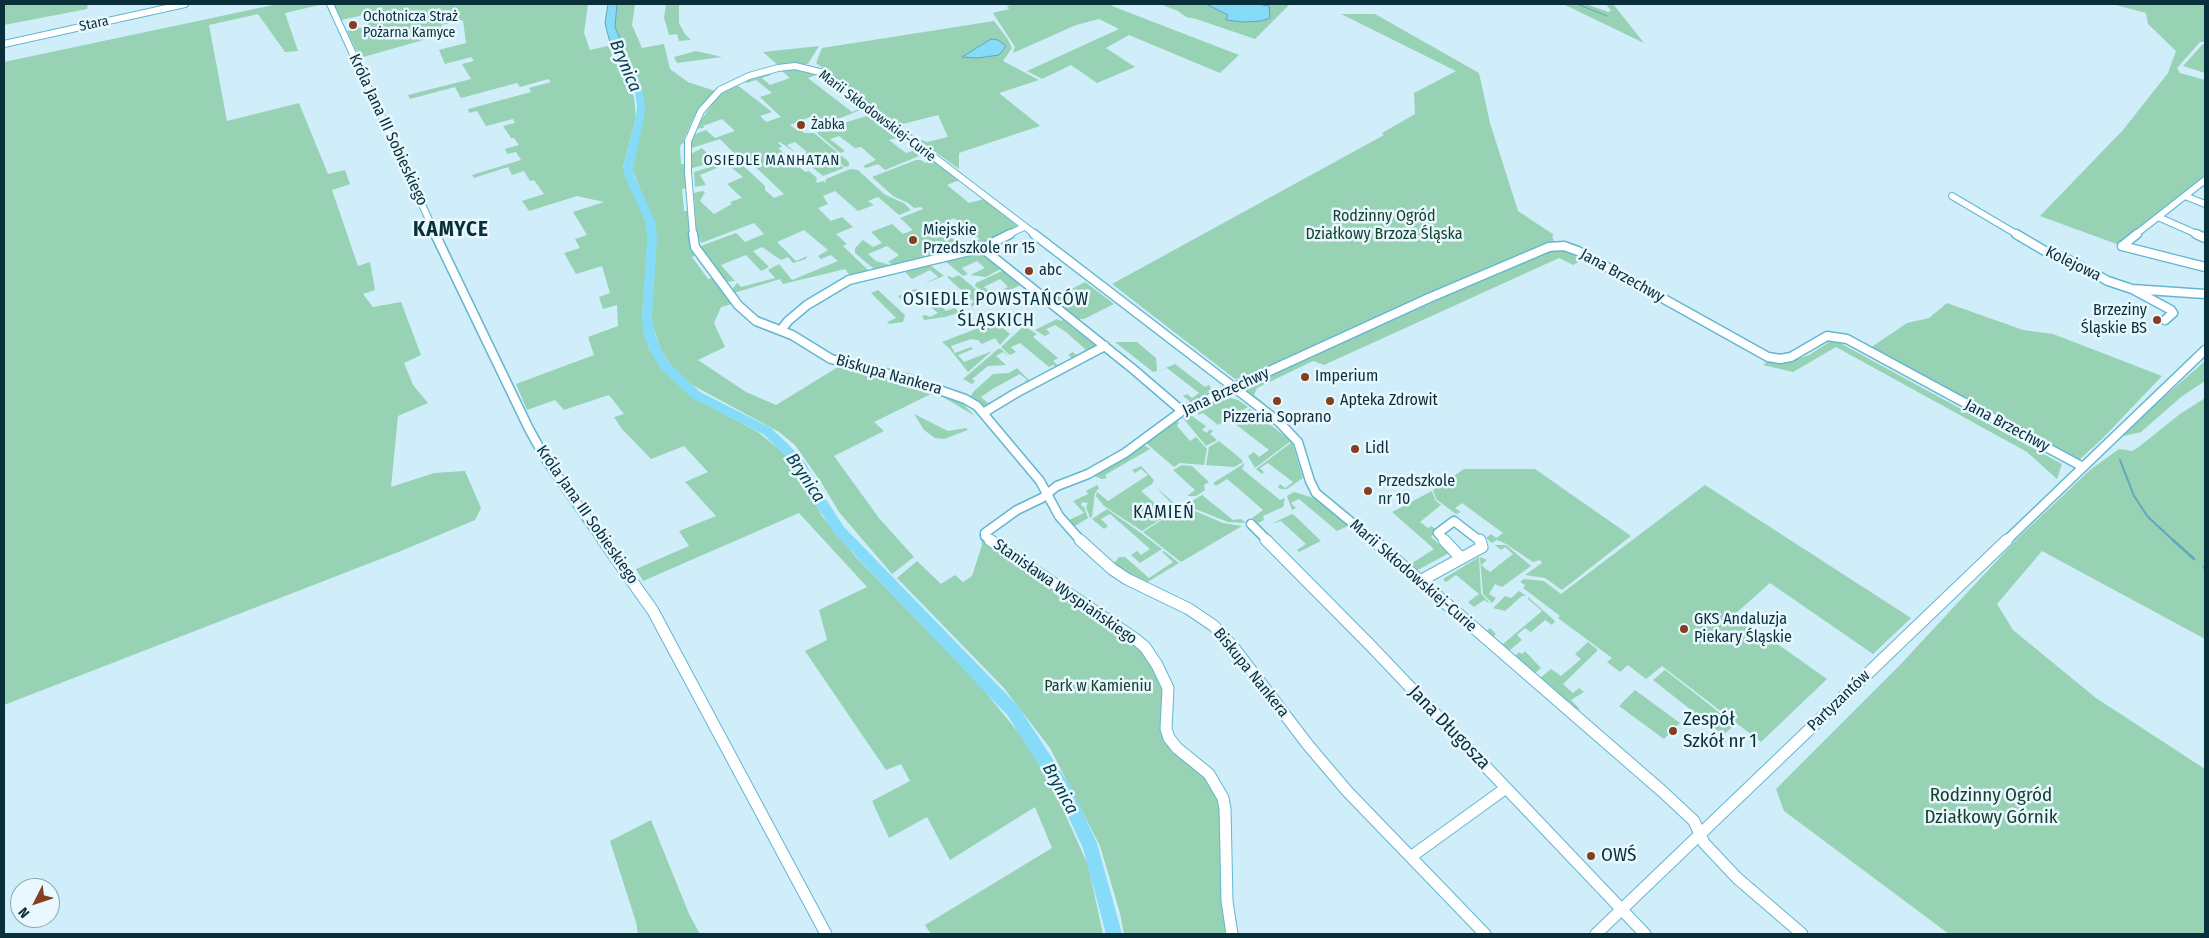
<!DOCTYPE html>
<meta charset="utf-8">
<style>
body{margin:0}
#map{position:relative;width:2209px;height:938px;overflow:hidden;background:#cfeef9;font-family:"Fira Sans Condensed",sans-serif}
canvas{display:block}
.frame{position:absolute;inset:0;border:5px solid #092f3a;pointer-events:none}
.north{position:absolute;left:10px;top:878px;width:50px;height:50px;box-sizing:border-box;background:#e9f8fe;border:1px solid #8fa8b0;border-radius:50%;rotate:229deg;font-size:14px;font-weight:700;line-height:20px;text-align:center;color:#092f3a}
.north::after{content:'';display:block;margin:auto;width:18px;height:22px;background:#863e20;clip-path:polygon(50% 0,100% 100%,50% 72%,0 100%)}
</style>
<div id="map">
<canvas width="2209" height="938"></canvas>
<div class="frame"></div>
<div class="north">N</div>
</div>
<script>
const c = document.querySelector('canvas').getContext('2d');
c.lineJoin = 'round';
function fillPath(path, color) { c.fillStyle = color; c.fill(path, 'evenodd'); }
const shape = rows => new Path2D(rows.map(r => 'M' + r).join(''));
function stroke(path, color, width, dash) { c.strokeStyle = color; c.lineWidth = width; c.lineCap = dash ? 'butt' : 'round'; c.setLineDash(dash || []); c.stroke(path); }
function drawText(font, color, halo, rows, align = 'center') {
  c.font = font + ' "Fira Sans Condensed",sans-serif'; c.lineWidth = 5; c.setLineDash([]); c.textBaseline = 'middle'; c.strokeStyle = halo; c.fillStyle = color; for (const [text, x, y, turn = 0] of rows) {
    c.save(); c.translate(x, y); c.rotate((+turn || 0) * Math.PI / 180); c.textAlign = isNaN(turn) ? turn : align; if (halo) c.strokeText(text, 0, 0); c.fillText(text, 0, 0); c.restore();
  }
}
fillPath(shape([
 [4,4,88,4,87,9,4,25],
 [278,4,324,4,285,13,298,51,285,52,258,14,209,25,227,121,299,103,328,174,345,170,350,184,332,190,358,266,370,262,375,290,363,294,373,307,401,302,421,355,404,363,413,385,428,403,398,416,391,487,434,473,465,471,481,508,475,520,396,553,4,705,4,62],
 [333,4,588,4,584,33,590,50,608,46,634,97,636,118,623,167,649,228,642,316,649,349,670,377,692,397,758,432,786,455,802,476,822,516,855,556,978,683,1023,738,1053,787,1088,865,1103,934,931,934,925,925,1052,848,1035,807,950,860,927,817,889,838,872,801,910,781,901,764,886,770,805,651,827,640,819,610,867,587,799,513,643,581,636,569,689,546,679,531,716,516,685,482,708,472,684,446,651,459,622,429,614,417,624,414,609,395,564,410,555,400,527,410,516,384,594,355,588,337,618,326,617,305,603,309,599,297,610,293,602,266,576,274,564,253,580,248,575,239,587,235,573,212,604,202,577,196,529,211,522,201,544,194,534,180,530,181,524,171,512,175,508,167,474,178,472,175,521,160,516,152,507,154,505,149,519,145,514,138,511,138,503,126,515,123,513,119,486,126,477,111,469,113,468,109,531,92,529,88,551,82,548,79,520,87,517,83,461,98,455,87,410,99,408,95,471,79,462,64,474,61,471,57,445,64,439,50,466,43,463,20,441,25,448,33,360,58,347,31,369,26,364,15,341,20],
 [617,4,635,4,632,25,642,48,664,44,670,69,688,82,715,91,693,119,684,139,685,143,681,144,680,148,681,164,685,164,686,188,682,189,684,211,688,211,690,240,696,255,692,257,708,279,713,278,732,304,721,307,714,323,725,347,698,360,746,392,776,405,838,367,905,381,934,392,963,404,975,416,943,397,931,394,874,422,884,431,834,456,879,518,914,557,892,574,839,512,821,482,795,445,779,432,694,386,674,370,661,350,651,321,656,248,654,226,632,168,632,153,643,120,644,105,638,78,621,45,615,27],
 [666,4,679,4,679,23,685,34,691,40,679,41,677,34,669,35,664,18],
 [1015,4,1113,4,1112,6,1239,55,1220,73,1129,35,1106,48,1135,67,1097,83,1071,65,1042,79,1027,71,1119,29,1099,19,1076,25,1013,53,1015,47,993,13,1009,9,1007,6],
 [1160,4,1290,4,1255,39,1196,19,1186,17,1178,11],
 [1563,4,1586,4,1608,12,1611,11,1606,4,1613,4,1644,43],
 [2112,4,2205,4,2205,42,2200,42,2177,68,2180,73,2205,80,2205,180,2122,246,2040,216,2123,130,2168,73,2176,51,2148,24,2146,13],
 [1341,14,1375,14,1479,73,1490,123,1518,211,1554,235,1552,236,1554,241,1415,300,1246,377,1235,379,1112,284,1384,135,1382,133,1415,114,1414,93,1456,71],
 [994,21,1007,38,1012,48,1003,61,1039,80,999,93,1040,126,959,153,959,169,916,138,927,142,948,137,938,115,899,125,816,63,822,48],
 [2203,44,2205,45,2205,73,2183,66],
 [819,46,808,64,789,64,779,66,763,52],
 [696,51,722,57,677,63,674,57],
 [798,69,819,74,808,78,852,112,859,109,821,79,825,77,865,108,826,124,815,115,790,125,798,131,801,130,804,133,814,133,849,162,849,166,845,167,820,147,844,168,823,176,798,156,807,152,795,142,787,145,796,153,780,142,778,142,782,147,778,148,805,172,809,171,817,178,816,181,817,183,823,181,825,183,826,179,850,169,858,170,884,194,905,204,911,210,899,215,878,197,868,201,874,205,858,211,835,191,823,196,828,204,818,208,831,221,842,217,853,227,836,234,847,244,843,246,868,270,850,276,845,269,783,284,780,279,734,293,733,288,737,283,741,287,775,278,768,270,779,264,792,280,838,261,831,255,821,259,818,256,828,250,804,230,777,242,796,261,807,256,806,259,793,263,788,257,781,260,762,247,753,251,769,267,761,271,746,255,721,265,735,281,723,282,717,270,707,262,701,246,736,233,745,242,764,234,754,223,701,243,696,230,694,193,702,191,705,192,700,201,714,214,732,204,730,202,742,198,727,184,743,177,727,164,700,175,706,185,695,187,694,172,736,159,765,186,765,190,774,198,784,194,743,155,692,168,691,154,702,148,714,160,734,153,720,139,692,148,692,140,693,135,706,130,715,138,735,131,722,119,703,126,704,128,695,129,717,97,736,84,772,112,760,116,766,122,781,117,760,97,772,93,756,80,747,83,745,81,771,73,771,75,762,78,770,85,790,78,781,70],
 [868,112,901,135,900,137,889,140,906,153,919,149,924,154,885,170,878,164,866,168,863,166,876,160,861,147,855,148,839,136,830,139,845,151,840,153,817,133,823,129,867,116,864,113],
 [931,158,959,180,947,185,969,203,984,199,1016,225,1016,227,979,246,972,247,968,244,980,239,971,233,973,231,954,218,933,228,942,235,948,235,966,249,957,252,954,250,942,255,893,265,888,262,899,255,887,246,868,254,876,261,890,265,874,269,855,253,855,248,863,240,873,247,882,243,871,232,892,224,903,234,913,230,900,218,923,209,921,207,914,208,908,203,893,196,872,177,916,160,921,160,925,163,931,160,929,159],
 [1552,249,1569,252,1582,260,1573,265,1559,258,1324,365,1313,361,1257,388,1254,395,1280,416,1275,416,1244,392,1243,388,1269,375],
 [980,253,985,254,1002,268,986,277,970,275,985,268,977,261,962,268,968,274,963,276,945,261],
 [929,264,944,276,923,284,938,277,930,270,912,279,905,272],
 [1004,270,1023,284,994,297,993,294,1008,287,1000,279,984,287,990,292,986,294,975,286,976,283],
 [959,275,988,300,973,306,961,307,958,305,962,304,965,306,974,302,947,277,949,276,952,278],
 [1085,282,1114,304,1084,319,1079,319,1075,318,1051,299,1057,293,1060,295],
 [915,289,934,294,941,300,939,301,944,305,942,307,946,311,954,308,961,312,945,317,924,320,922,316,926,315,930,317,938,313,911,291,903,295,907,299,903,301,898,296],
 [878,290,905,315,903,322,889,324,887,322,896,318,871,293],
 [1947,303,2023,330,2053,334,2162,376,2102,439,2079,460,1870,348,1907,323,1929,318],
 [1066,318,1064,321,1097,347,1073,359,1068,355,1073,352,1076,355,1086,350,1066,332,1055,325,1046,329,1050,333,1045,336,1035,330,1057,319,1061,321],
 [999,320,997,323,1010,334,1000,345,995,338,982,344,978,340,971,339,951,346,955,353,971,347,973,349,958,355,964,362,992,351,968,372,949,348,942,342],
 [1024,326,1037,334,1033,337,1058,358,1053,361,1060,367,1057,368,1053,365,1049,367,1020,343,1011,347,1016,352,1010,355,1001,347],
 [1831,341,1840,343,2062,464,2057,479,2027,452,1836,347,1793,372,1763,365,1767,362,1787,363,1809,355],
 [1115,342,1137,342,1156,358,1157,371,1153,372],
 [998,349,1001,349,1009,356,1003,352,996,356,1006,365,988,366,972,379,975,381,972,384,963,379],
 [2205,361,2205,381,2181,397,2141,432,2124,436,2123,433],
 [1175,364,1205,387,1209,385,1212,390,1191,402,1183,396,1187,394,1192,398,1199,393,1167,368,1159,371],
 [1017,368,1029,380,1029,383,1025,382,1027,380,1020,374,994,388,981,397,988,403,995,400,997,401,985,407,971,396,973,392,993,374,1009,373],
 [1224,396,1238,400,1248,407,1218,425,1203,413,1199,415,1196,412,1200,408],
 [2205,398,2205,639,2042,551,1997,604,2013,630,2096,698,2205,769,2205,934,1949,934,1784,811,1776,789,1899,666,2018,538,2090,470,2119,449,2132,451,2140,446,2180,414],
 [1250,409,1291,441,1255,468,1248,456,1254,452,1259,457,1269,450,1230,420],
 [914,414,948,431,966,428,968,430,944,439,935,438,924,430],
 [1189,414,1206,426,1202,430,1207,433,1210,429,1213,431,1210,434,1217,440,1206,446,1182,417],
 [1175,422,1179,422,1177,426,1190,441,1196,437,1207,449,1204,465,1180,463,1174,467,1146,443],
 [1219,441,1241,459,1243,462,1234,467,1206,465,1209,447],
 [1292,442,1303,478,1287,489,1281,489,1278,487,1280,484,1285,488,1293,482,1268,463,1260,468,1264,472,1262,474,1256,469],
 [1144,445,1150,449,1105,475,1107,478,1102,479,1094,476],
 [1245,463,1242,469,1280,500,1285,498,1283,507,1263,516,1264,520,1258,523,1252,518,1263,510,1239,489,1227,479,1216,486,1213,483],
 [1182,465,1192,466,1209,482,1204,485,1205,490,1196,496,1187,496,1195,490,1173,470],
 [1141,466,1154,480,1152,484,1141,491,1160,508,1170,502,1155,486,1174,503,1182,505,1162,518,1153,511,1161,519,1142,531,1104,506,1096,496,1097,492,1108,501,1148,475,1141,469,1135,473,1132,470],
 [1464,469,1535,469,1631,536,1562,590,1545,578,1525,575,1542,563,1540,560,1533,562,1506,544,1497,540,1492,543,1486,538,1491,534,1496,538,1503,533,1462,503,1455,508,1461,512,1456,514,1436,499,1433,490],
 [1097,485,1099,488,1095,493,1092,517,1090,518,1086,507,1088,503,1082,502,1081,505,1084,507,1088,518,1075,526,1069,520,1084,513,1073,501,1088,494,1086,491],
 [1705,485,1911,618,1873,654,1770,583,1735,614,1827,679,1761,742,1662,666,1646,679,1628,665,1620,672,1607,662,1612,658,1558,618,1560,616,1523,588,1525,585,1520,582,1524,579,1544,581,1561,594],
 [1432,491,1435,500,1441,505,1420,522,1428,528,1431,526,1437,530,1431,537,1449,553,1416,571,1409,565,1434,549,1392,512],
 [1294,492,1317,499,1348,524,1348,526,1337,531,1299,499,1291,503,1296,508,1292,510,1287,496],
 [1202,495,1233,520,1241,519,1246,523,1228,522,1185,505],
 [1183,506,1223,523,1242,526,1181,562,1143,532],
 [1107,509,1141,533,1162,549,1140,563,1131,555,1137,551,1141,555,1150,549,1110,514,1101,519,1108,526,1104,529,1092,519],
 [1292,514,1293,514,1321,541,1299,552,1297,550,1306,544,1281,521,1271,524],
 [983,538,1137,643,1163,681,1164,731,1204,773,1222,807,1229,934,1124,934,1120,913,1100,846,1050,748,1003,687,897,578,917,561,941,584,955,575,963,582,972,576,982,545,981,540],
 [1495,545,1506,545,1531,566,1502,587,1495,584,1489,594,1496,598,1492,603,1483,594,1480,557,1487,560,1481,565,1490,572,1513,554,1505,547,1501,550],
 [1164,551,1179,563,1146,583,1136,579,1114,563,1119,557,1125,557,1149,578,1173,562,1162,552],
 [1479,557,1481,593,1490,604,1484,600,1474,607,1468,602,1479,594,1456,575,1446,582,1443,579],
 [1519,591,1526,596,1522,596,1505,611,1493,608,1505,596,1511,598],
 [1528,597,1555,621,1552,625,1545,620,1531,632,1525,628,1517,635,1522,640,1510,650,1506,650,1485,632,1490,628,1496,634,1493,637,1503,644,1542,611,1528,599],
 [1588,642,1598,650,1563,684,1573,693,1579,688,1584,692,1571,700,1580,709,1576,710,1539,679,1551,669,1561,676,1581,659,1575,654],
 [1525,651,1541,668,1534,674,1515,656,1519,652,1522,654],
 [1665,670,1697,695,1735,725,1723,735,1653,680],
 [1635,690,1680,723,1664,739,1619,706],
 [651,820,689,914,700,934,638,934,636,922,610,841]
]), '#97d2b4');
const water = shape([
 [608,4,617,4,615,27,639,86,633,87,609,39,605,23,608,4],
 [1206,4,1257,4,1269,6,1270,18,1261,21,1242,22,1226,20,1228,15,1206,4],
 [991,39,998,40,1006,46,999,55,978,58,962,57,991,39]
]);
fillPath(water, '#86dbf8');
stroke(water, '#60a7bf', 1);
stroke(shape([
 [1577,4,1607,16]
]), '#60a7bf', 1);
stroke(shape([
 [2120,460,2134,496,2148,517,2174,541]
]), '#60a7bf', 2);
stroke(shape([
 [2173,540,2194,559],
 [2204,567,2205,569]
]), '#60a7bf', 2.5);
fillPath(shape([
 [629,69,633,72,643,93,645,105,644,118,633,168,635,177,655,221,657,238,652,317,655,334,662,351,669,363,700,392,771,428,789,445,806,464,818,487,844,527,1018,706,1071,787,1097,843,1122,934,1106,934,1083,848,1059,797,1008,716,834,533,808,492,797,469,781,451,763,434,692,398,661,369,650,351,643,334,642,317,647,238,645,221,625,177,623,168,636,118,637,105,635,93,625,72,629,69]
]), '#86dbf8');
const minorFar2 = shape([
 [330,4,436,235],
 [4,44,185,4],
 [1952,196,2018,235],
 [2185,196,2205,204],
 [2158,217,2199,235],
 [693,235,688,172,688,141,701,111,720,90,749,76,778,68,795,66,824,73,1036,235],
 [1007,235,1024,227],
 [2135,235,2205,180]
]);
const minorFar1 = shape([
 [435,234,529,429,545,458,603,541],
 [693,234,695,247,738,305,756,321,792,335,831,359,908,379,965,399,977,406,1040,481,1059,516,1081,541],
 [1034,234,1279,422,1298,442,1310,481,1316,493,1374,541],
 [2016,234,2050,254,2065,258,2108,281,2132,289,2205,294],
 [2196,234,2205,238],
 [2122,246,2137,234],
 [2122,246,2205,267],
 [982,248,1133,369,1182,411],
 [2134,290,2171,310,2173,313,2165,320],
 [781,330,788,321,807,305,849,280,982,248,1010,234],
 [983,413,1016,393,1105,346],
 [1251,524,1268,541],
 [992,541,985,536,985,533,1017,510,1042,498,1057,486,1088,474,1125,453,1182,411,1429,298,1549,247,1564,246,1578,251,1768,357,1780,359,1791,357,1827,336,1847,339,2083,467],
 [1445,541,1438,533,1454,521,1480,541],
 [2006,541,2205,350]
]);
const minor = shape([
 [603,540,653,611,826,934],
 [990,540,1134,638,1145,647,1157,665,1168,688,1166,729,1169,738,1177,748,1209,774,1223,798,1225,809,1227,901,1232,934],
 [1080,540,1112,569,1127,579,1189,609,1214,626,1234,648,1308,745,1347,791,1485,934],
 [1266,540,1371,646,1645,934],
 [1373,540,1663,792,1694,821,1704,843,1737,878,1802,934],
 [1444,540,1461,558],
 [1420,581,1482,547,1480,540],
 [1412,856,1506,788],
 [1596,934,2007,540]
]);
stroke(minorFar2, '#63b6d2', 8);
stroke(minorFar1, '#63b6d2', 11);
stroke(minor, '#63b6d2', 13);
stroke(minorFar2, '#fff', 6);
stroke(minorFar1, '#fff', 8);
stroke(minor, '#fff', 11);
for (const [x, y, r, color] of [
 [353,25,5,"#863e20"],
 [801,125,5,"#863e20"],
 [913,240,5,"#863e20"],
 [1029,271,5,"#863e20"],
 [2157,320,5,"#863e20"],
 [1305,377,5,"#863e20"],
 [1277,401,5,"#863e20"],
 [1330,401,5,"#863e20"],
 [1355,449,5,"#863e20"],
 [1368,491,5,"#863e20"],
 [1684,629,5,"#863e20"],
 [1673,731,5,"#863e20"],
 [1591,856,5,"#863e20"]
]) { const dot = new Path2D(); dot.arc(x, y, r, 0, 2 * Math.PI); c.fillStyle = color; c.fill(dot); stroke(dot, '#e9f8fe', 2); }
drawText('14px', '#092f3a', '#e9f8fe', [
 ["Ochotnicza Straż",363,17],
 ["Pożarna Kamyce",363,33],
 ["Żabka",811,125]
], 'left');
drawText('14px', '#092f3a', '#e9f8fe', [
 ["Stara",94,24,-12],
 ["Marii Skłodowskiej-Curie",877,116,37]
]);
c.letterSpacing = '1px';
drawText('15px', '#092f3a', '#e9f8fe', [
 ["OSIEDLE MANHATAN",772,161]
]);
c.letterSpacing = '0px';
drawText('16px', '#092f3a', '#e9f8fe', [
 ["Króla Jana III Sobieskiego",388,130,65],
 ["Kolejowa",2073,264,26],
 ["Jana Brzechwy",1622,276,29],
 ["Biskupa Nankera",889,375,16],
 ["Jana Brzechwy",1226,392,-25],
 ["Jana Brzechwy",2007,426,28],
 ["Króla Jana III Sobieskiego",587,515,55],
 ["Marii Skłodowskiej-Curie",1413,576,41],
 ["Stanisława Wyspiańskiego",1065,592,35],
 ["Biskupa Nankera",1251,673,51],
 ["Partyzantów",1839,701,-44]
]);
drawText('16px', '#17412e', '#e9f8fe', [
 ["Rodzinny Ogród",1384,217],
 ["Działkowy Brzoza Śląska",1384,235],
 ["Park w Kamieniu",1098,687]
]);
drawText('16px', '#092f3a', '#e9f8fe', [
 ["Miejskie",923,231],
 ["Przedszkole nr 15",923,249],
 ["abc",1039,271],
 ["Brzeziny",2147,311,"right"],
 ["Śląskie BS",2147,329,"right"],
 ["Imperium",1315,377],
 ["Apteka Zdrowit",1340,401],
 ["Pizzeria Soprano",1277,418,"center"],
 ["Lidl",1365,449],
 ["Przedszkole",1378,482],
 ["nr 10",1378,500],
 ["GKS Andaluzja",1694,620],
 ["Piekary Śląskie",1694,638]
], 'left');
drawText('italic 18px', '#073c4b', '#e9f8fe', [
 ["Brynica",625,66,67],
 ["Brynica",805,478,56],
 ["Brynica",1060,789,61]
]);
c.letterSpacing = '1px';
drawText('18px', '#092f3a', '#e9f8fe', [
 ["OSIEDLE POWSTAŃCÓW",996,300],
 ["ŚLĄSKICH",996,321],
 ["KAMIEŃ",1164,513]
]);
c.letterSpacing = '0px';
drawText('19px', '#092f3a', '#e9f8fe', [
 ["Zespół",1683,720],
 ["Szkół nr 1",1683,742],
 ["OWŚ",1601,856]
], 'left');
drawText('19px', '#092f3a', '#e9f8fe', [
 ["Jana Długosza",1449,728,46]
]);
drawText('19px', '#17412e', '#e9f8fe', [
 ["Rodzinny Ogród",1991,796],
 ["Działkowy Górnik",1991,818]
]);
c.letterSpacing = '1px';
drawText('bold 21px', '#092f3a', '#e9f8fe', [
 ["KAMYCE",451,230]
]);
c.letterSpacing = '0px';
</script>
